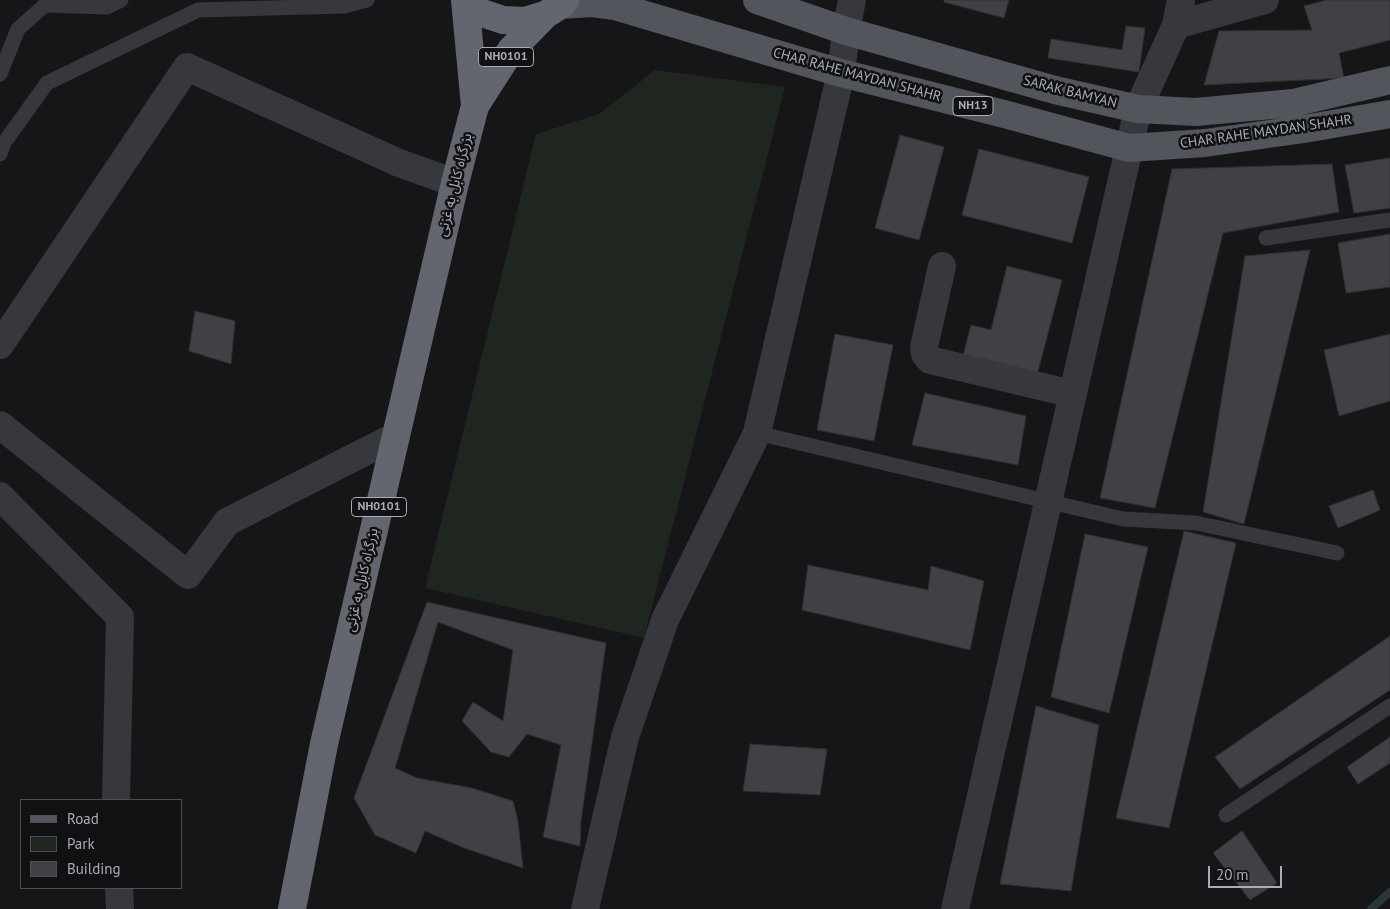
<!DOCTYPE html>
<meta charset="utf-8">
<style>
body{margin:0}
#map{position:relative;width:1390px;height:909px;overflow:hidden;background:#161618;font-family:"PT Sans",sans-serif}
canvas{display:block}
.legend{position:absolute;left:20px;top:799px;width:162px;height:90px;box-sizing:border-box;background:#111113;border:1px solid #4d4f55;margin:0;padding:6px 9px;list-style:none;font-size:15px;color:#a8adb8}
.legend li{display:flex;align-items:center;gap:10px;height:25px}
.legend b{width:25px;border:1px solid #4d4f55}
.scale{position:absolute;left:1208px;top:866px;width:74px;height:22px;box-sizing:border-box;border:2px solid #a8adb8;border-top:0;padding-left:6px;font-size:15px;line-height:18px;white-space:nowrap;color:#a8adb8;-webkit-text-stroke:4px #111113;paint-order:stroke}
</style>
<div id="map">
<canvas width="1390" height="909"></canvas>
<ul class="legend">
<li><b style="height:6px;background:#53555c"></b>Road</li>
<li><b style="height:14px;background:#1e261f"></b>Park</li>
<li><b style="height:14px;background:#404145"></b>Building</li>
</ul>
<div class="scale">20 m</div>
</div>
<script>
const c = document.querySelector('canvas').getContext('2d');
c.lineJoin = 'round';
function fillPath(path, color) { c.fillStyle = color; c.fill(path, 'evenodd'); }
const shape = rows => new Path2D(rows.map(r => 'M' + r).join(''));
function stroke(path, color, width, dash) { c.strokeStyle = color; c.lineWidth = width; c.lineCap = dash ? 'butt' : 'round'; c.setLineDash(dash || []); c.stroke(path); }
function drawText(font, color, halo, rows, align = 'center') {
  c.font = font + ' "PT Sans","Noto Sans Arabic",sans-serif'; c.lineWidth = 5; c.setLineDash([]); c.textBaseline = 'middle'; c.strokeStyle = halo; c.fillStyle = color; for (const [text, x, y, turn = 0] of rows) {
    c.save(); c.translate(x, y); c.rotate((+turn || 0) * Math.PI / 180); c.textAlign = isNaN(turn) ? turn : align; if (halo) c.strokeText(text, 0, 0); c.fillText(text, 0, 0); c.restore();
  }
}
fillPath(shape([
 [655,70,785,87,644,638,425,588,536,134,599,114]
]), '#1e261f');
stroke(shape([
 [1371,909,1390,892]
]), '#2c353c', 8);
const building = shape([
 [944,0,1009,0,1004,18,944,2,944,0],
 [1326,0,1390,0,1390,40,1339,53,1344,78,1204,85,1219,31,1312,30,1304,6,1326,0],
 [1126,26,1145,28,1139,72,1048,58,1051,39,1122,50,1126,26],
 [900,135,944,147,919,240,875,228,900,135],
 [979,149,1089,177,1072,243,962,215,979,149],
 [1390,158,1390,208,1354,213,1345,165,1390,158],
 [1332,164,1339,212,1223,233,1155,508,1100,498,1172,169,1332,164],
 [1390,234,1390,287,1346,293,1338,243,1390,234],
 [1310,250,1244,524,1203,512,1245,256,1310,250],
 [1007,266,1062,280,1037,375,963,356,971,325,991,330,1007,266],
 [195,311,235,321,231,364,189,351,195,311],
 [835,334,893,345,874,441,817,430,835,334],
 [1390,334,1390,401,1339,416,1324,350,1390,334],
 [925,393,1026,416,1018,465,912,445,925,393],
 [1373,490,1380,510,1338,528,1329,506,1373,490],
 [1184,531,1236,543,1169,828,1116,818,1184,531],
 [1085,534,1148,547,1109,713,1051,697,1085,534],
 [808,565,928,590,931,566,984,581,970,650,802,610,808,565],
 [427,602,606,643,581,821,580,846,543,837,561,745,527,734,509,757,491,752,462,721,473,702,503,721,513,650,438,622,395,768,417,778,472,788,513,801,518,822,523,868,464,848,425,831,416,853,375,835,354,798,427,602],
 [1390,636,1390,690,1240,789,1215,757,1390,636],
 [1036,706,1099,725,1071,891,1000,884,1036,706],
 [1390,737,1390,763,1358,784,1347,767,1390,737],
 [750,744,827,749,820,795,743,791,750,744],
 [1242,831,1277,883,1250,900,1213,853,1242,831]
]);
fillPath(building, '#404145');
stroke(building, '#303034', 1);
stroke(shape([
 [0,74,18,29,45,5,107,7,121,0],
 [0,154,4,143,47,83,198,10,344,6,367,0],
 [1266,238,1390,220],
 [757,433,1123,519,1196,523,1337,553],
 [1226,815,1390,706]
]), '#37383d', 15);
stroke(shape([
 [1176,25,1265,0],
 [942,266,924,347,925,354,930,360,1073,394],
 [0,345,187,67,399,163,455,183],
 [0,425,188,575,227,522,396,436],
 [0,496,120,617,116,800],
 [119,888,120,909],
 [585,909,625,737,665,620,757,433,841,73,846,31,852,0],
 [955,909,1138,109,1176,25,1181,0]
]), '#37383d', 28);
stroke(shape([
 [757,0,846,31,1055,90,1138,109,1196,112,1293,103,1390,80],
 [561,5,592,3,615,6,841,73,1004,114,1129,148,1205,143,1304,129,1390,114]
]), '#53555c', 28);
stroke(shape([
 [465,0,482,13,503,20,525,21,545,15,561,5,565,0],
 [465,0,475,106],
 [292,909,324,744,455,183,475,106,511,50,545,15]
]), '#63666e', 28);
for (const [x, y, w] of [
 [506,57,55],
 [973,106,40],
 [379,507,55]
]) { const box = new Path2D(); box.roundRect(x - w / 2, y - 9.5, w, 19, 4); c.fillStyle = '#111113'; c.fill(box); stroke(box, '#a8adb8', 1); }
drawText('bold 12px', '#a8adb8', null, [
 ["NH0101",506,57],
 ["NH13",973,106],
 ["NH0101",379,507]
]);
drawText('14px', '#a8adb8', '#111113', [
 ["CHAR RAHE MAYDAN SHAHR",857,75,15],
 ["SARAK BAMYAN",1070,92,14],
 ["CHAR RAHE MAYDAN SHAHR",1266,132,-8],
 ["بزرگراه کابل به غزنی",455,185,-76],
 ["بزرگراه کابل به غزنی",362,580,-77]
]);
</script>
